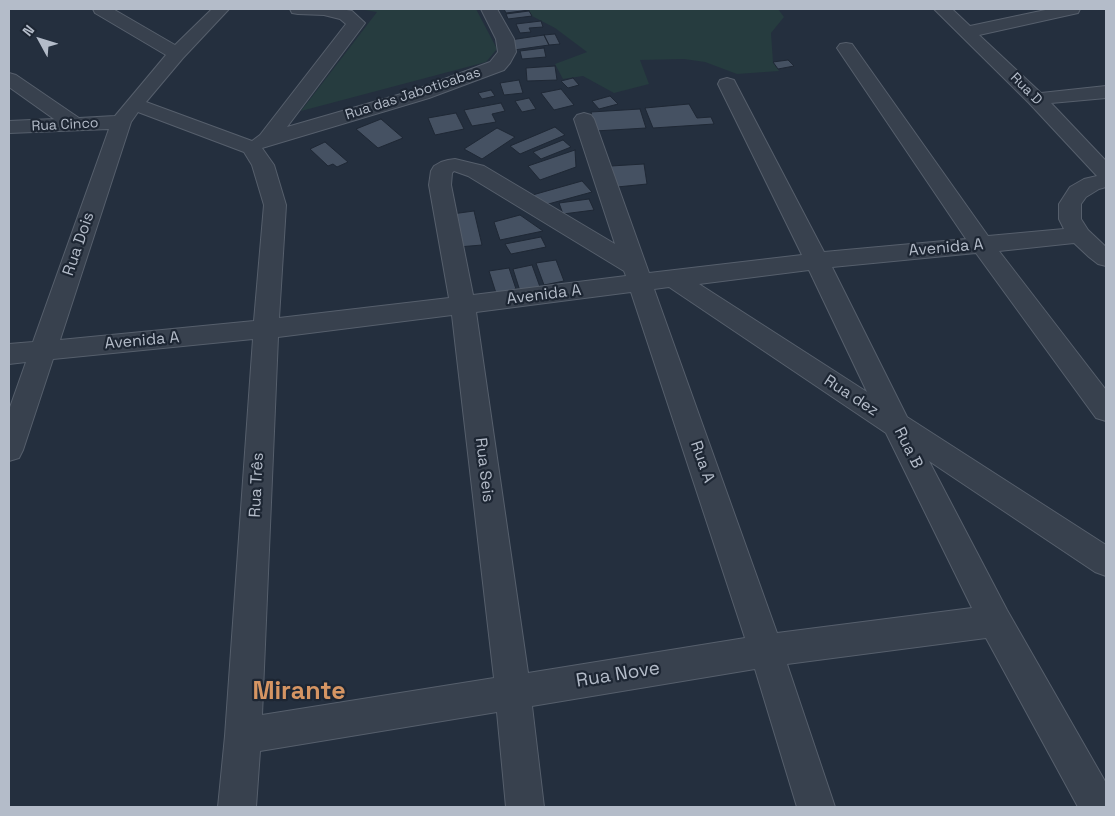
<!DOCTYPE html>
<meta charset="utf-8">
<style>
body{margin:0}
#map{position:relative;width:1115px;height:816px;overflow:hidden;background:#242f3e;font-family:"Space Grotesk",sans-serif}
canvas{display:block}
.frame{position:absolute;inset:0;border:10px solid #b4bcc9;pointer-events:none}
.north{position:absolute;left:15px;top:15px;width:50px;height:50px;-webkit-text-stroke:4px #1d2633;paint-order:stroke;rotate:309deg;font-size:14px;font-weight:700;line-height:20px;text-align:center;color:#b4bcc9}
.north::after{content:'';display:block;margin:auto;width:18px;height:22px;background:#b4bcc9;clip-path:polygon(50% 0,100% 100%,50% 72%,0 100%)}
</style>
<div id="map">
<canvas width="1115" height="816"></canvas>
<div class="frame"></div>
<div class="north">N</div>
</div>
<script>
const c = document.querySelector('canvas').getContext('2d');
c.lineJoin = 'round';
function fillPath(path, color) { c.fillStyle = color; c.fill(path, 'evenodd'); }
const shape = rows => new Path2D(rows.map(r => 'M' + r).join(''));
function stroke(path, color, width, dash) { c.strokeStyle = color; c.lineWidth = width; c.lineCap = dash ? 'butt' : 'round'; c.setLineDash(dash || []); c.stroke(path); }
function drawText(font, color, halo, rows, align = 'center') {
  c.font = font + ' "Space Grotesk",sans-serif'; c.lineWidth = 4.5; c.setLineDash([]); c.textBaseline = 'middle'; c.strokeStyle = halo; c.fillStyle = color; for (const [text, x, y, turn = 0] of rows) {
    c.save(); c.translate(x, y); c.rotate((+turn || 0) * Math.PI / 180); c.textAlign = isNaN(turn) ? turn : align; if (halo) c.strokeText(text, 0, 0); c.fillText(text, 0, 0); c.restore();
  }
}
fillPath(shape([
 [359,9,476,9,497,49,486,62,301,111,377,12],
 [528,9,778,9,784,17,771,33,773,62,779,71,737,74,705,62,684,59,640,60,649,84,614,93,583,76,563,79,555,64,587,52,555,28,532,16]
]), '#263c3f');
const building = shape([
 [504,9,528,9,529,10,506,13,504,9],
 [529,11,532,16,508,19,506,14,529,11],
 [541,21,543,27,529,28,531,32,520,33,516,24,541,21],
 [555,34,560,44,549,45,544,35,555,34],
 [544,35,549,45,514,50,510,40,544,35],
 [544,48,546,57,522,59,520,51,544,48],
 [788,60,794,66,778,69,773,62,788,60],
 [555,66,557,80,527,81,526,68,555,66],
 [573,78,579,85,568,88,561,81,573,78],
 [519,80,523,93,504,95,500,83,519,80],
 [561,89,574,105,554,110,541,93,561,89],
 [491,90,495,96,482,99,478,93,491,90],
 [610,96,618,104,599,109,592,101,610,96],
 [529,98,536,109,522,112,515,101,529,98],
 [501,103,505,111,492,114,496,122,472,126,464,110,501,103],
 [689,104,697,118,711,117,714,124,653,128,645,108,689,104],
 [640,109,646,128,595,131,591,112,640,109],
 [456,113,464,129,435,135,428,118,456,113],
 [381,119,403,138,378,148,356,129,381,119],
 [555,127,565,135,520,154,510,146,555,127],
 [497,128,515,137,482,159,464,149,497,128],
 [563,140,571,147,541,159,533,152,563,140],
 [325,142,348,162,337,167,333,164,328,166,310,149,325,142],
 [575,150,576,167,540,180,528,166,575,150],
 [644,164,647,184,617,187,611,166,644,164],
 [582,181,592,192,541,206,529,196,582,181],
 [589,199,594,210,563,214,559,203,589,199],
 [474,211,482,245,458,247,452,214,474,211],
 [520,215,543,231,500,240,494,222,520,215],
 [541,237,546,247,511,254,505,244,541,237],
 [556,260,564,281,544,285,536,263,556,260],
 [532,265,540,287,520,291,513,269,532,265],
 [509,268,516,289,496,293,489,271,509,268]
]);
fillPath(building, '#455162');
stroke(building, '#1f2835', 1);
const minor = shape([
 [93,9,113,9,175,45,212,9,229,9,183,58,146,102,252,141,260,135,346,24,340,19,324,15,298,14,292,13,290,9,341,9,352,11,365,23,287,127,415,90,490,62,498,52,496,39,481,9,497,9,514,39,516,52,510,63,504,70,429,98,262,148,274,165,286,205,279,318,449,298,429,185,431,171,434,166,441,162,448,160,455,159,484,166,615,244,574,119,577,115,584,113,591,115,594,119,649,273,802,255,718,84,720,80,727,78,734,80,736,84,824,252,966,239,837,48,840,44,846,43,852,44,988,236,1064,229,1059,219,1059,204,1070,187,1084,179,1097,176,1029,103,934,9,952,9,970,26,1050,9,1080,9,1078,13,979,35,1041,93,1106,86,1106,98,1051,103,1106,161,1106,187,1099,189,1086,197,1081,204,1081,219,1088,230,1106,247,1106,266,1098,264,1089,257,1074,243,999,251,1106,390,1106,421,1096,418,976,253,832,267,907,417,1106,545,1106,576,1095,572,929,461,1007,610,1106,783,1106,807,1078,807,986,638,787,664,835,807,797,807,755,669,532,706,544,807,506,807,497,712,260,751,256,807,218,807,225,736,253,339,53,359,23,450,19,458,9,461,9,410,26,362,9,364,9,344,33,342,109,129,9,133,9,121,54,119,9,87,9,73,16,75,79,118,115,116,166,55,95,13,93,9],
 [138,112,244,152,252,165,264,205,254,321,60,340,131,122,138,112],
 [454,171,468,176,624,271,626,276,473,295,451,185,452,173,454,171],
 [809,270,867,392,699,284,809,270],
 [669,287,886,433,972,608,777,633,654,289,669,287],
 [631,292,745,638,528,673,476,312,631,292],
 [452,315,494,678,262,715,278,337,452,315]
]);
stroke(minor, '#565f6c', 2);
fillPath(minor, '#38414e');
drawText('14px', '#b4bcc9', '#1d2633', [
 ["Rua D",1026,89,45],
 ["Rua das Jaboticabas",413,94,-18],
 ["Rua Cinco",65,125,-3]
]);
drawText('16px', '#b4bcc9', '#1d2633', [
 ["Rua Dois",79,244,-71],
 ["Avenida A",946,248,-5],
 ["Avenida A",544,295,-7],
 ["Avenida A",142,341,-5],
 ["Rua dez",851,396,33],
 ["Rua B",908,448,63],
 ["Rua A",702,462,71],
 ["Rua Seis",484,470,83],
 ["Rua Três",257,485,-87]
]);
drawText('19px', '#b4bcc9', '#1d2633', [
 ["Rua Nove",618,675,-9]
]);
drawText('bold 25px', '#d59563', '#1d2633', [
 ["Mirante",299,692]
]);
</script>
